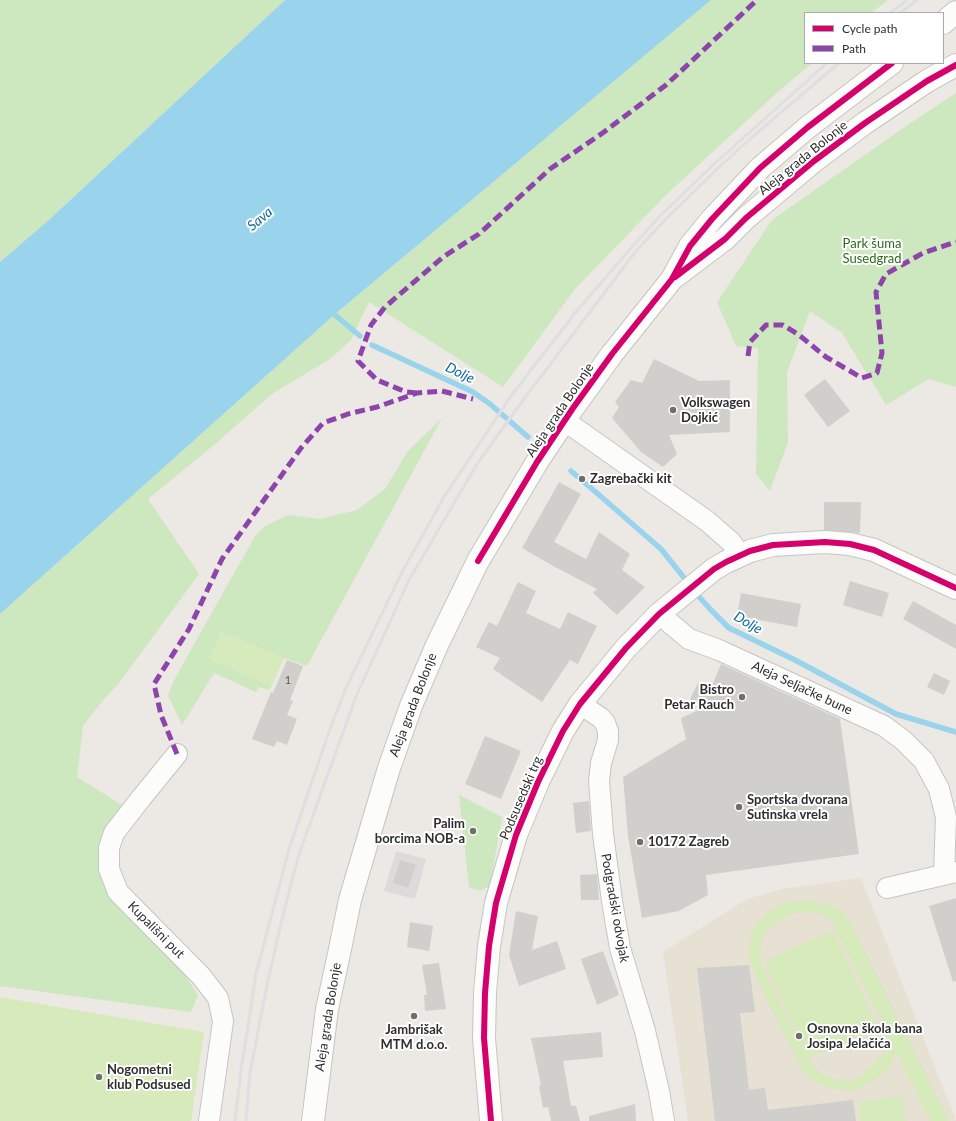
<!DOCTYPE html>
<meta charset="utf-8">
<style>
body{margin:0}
#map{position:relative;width:956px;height:1121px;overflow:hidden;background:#ece9e4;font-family:Lato,sans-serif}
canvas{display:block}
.legend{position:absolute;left:804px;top:12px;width:140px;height:52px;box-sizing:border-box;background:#fff;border:1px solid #ababab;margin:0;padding:5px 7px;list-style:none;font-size:12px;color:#2e2e2e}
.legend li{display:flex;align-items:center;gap:8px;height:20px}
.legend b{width:20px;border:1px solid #ababab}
</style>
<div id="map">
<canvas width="956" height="1121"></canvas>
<ul class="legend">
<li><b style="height:5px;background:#d6006c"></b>Cycle path</li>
<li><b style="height:5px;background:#8e44ad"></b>Path</li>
</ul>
</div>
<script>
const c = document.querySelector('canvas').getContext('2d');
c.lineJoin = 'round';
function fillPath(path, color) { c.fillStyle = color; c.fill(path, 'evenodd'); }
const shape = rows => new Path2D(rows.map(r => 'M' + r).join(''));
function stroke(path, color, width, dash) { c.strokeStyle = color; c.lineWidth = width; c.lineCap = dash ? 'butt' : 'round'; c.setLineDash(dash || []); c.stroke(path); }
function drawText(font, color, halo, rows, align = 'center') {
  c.font = font + ' Lato,sans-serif'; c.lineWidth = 4; c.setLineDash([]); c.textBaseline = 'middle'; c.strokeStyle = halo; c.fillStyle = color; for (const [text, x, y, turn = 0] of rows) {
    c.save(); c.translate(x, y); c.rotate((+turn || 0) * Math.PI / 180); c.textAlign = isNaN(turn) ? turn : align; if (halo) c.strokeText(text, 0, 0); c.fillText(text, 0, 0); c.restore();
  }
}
fillPath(shape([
 [396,851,426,859,415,899,384,891]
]), '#dcdadb');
fillPath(shape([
 [861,878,956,1121,688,1121,663,952,747,899,782,889]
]), '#e6e1d3');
fillPath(shape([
 [0,0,285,0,50,219,0,262],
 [711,0,888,0,871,13,805,13,805,63,812,63,780,90,667,194,575,289,503,387,369,302,351,340,330,359,272,394,214,445,148,499,199,574,119,683,104,699,83,726,77,777,122,805,101,842,106,891,126,911,181,969,198,995,191,1012,0,986,0,614,334,315],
 [956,93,956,387,929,379,886,405,842,333,810,311,787,372,788,442,770,491,756,474,758,348,736,346,717,302,772,220,909,124],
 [442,418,307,666,284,658,221,632,210,659,272,686,269,690,259,687,256,692,214,673,182,725,168,695,174,680,255,536,265,526,288,515,320,519,357,510,385,489,408,451],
 [459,795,502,817,490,886,480,891,469,887]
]), '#cde7be');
fillPath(shape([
 [221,632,284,658,272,686,210,659],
 [809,900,839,908,851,924,949,1121,930,1121,895,1051,892,1064,884,1074,869,1084,853,1091,829,1088,815,1082,803,1071,767,1000,751,965,749,950,752,932,758,922,774,907,790,902],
 [804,912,821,914,832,922,884,1028,887,1043,882,1056,860,1077,848,1081,833,1079,822,1074,811,1063,762,964,759,953,764,936,771,926,793,913],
 [833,930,878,1028,809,1058,765,961],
 [0,997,204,1032,191,1121,0,1121],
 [902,1096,906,1121,861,1121,859,1102]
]), '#d7eabb');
fillPath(shape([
 [285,0,711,0,334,315,0,614,0,262,50,219]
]), '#99d3ec');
stroke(shape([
 [329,310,360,336],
 [372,345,473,392,490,404,528,437],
 [571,471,598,494,661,549,689,584],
 [694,591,710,609,729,628,795,660,896,714,956,732]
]), '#99d3ec', 5.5);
fillPath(shape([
 [654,359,699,381,730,380,730,432,669,435,677,454,663,467,641,452,612,418,619,407,615,402,631,380,642,383],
 [825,379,850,411,828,427,804,395],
 [559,482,581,494,554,542,586,559,599,532,630,554,622,570,645,587,617,615,593,593,597,589,555,567,522,548],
 [824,502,861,502,860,533,824,530],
 [850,581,889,593,882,617,843,605],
 [518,582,536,591,526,613,560,629,568,612,597,626,578,664,570,660,542,702,493,669,500,658,476,647,489,622,497,626],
 [741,593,801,604,797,627,737,616],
 [913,601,956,625,956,649,903,619],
 [287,660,303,666,290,700,293,701,287,715,297,719,287,745,277,741,274,747,252,739,271,692,273,693],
 [721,664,840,719,859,854,706,875,708,895,679,911,642,918,628,836,623,777,686,739,681,718,703,708,690,699,698,683,711,688],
 [934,673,950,681,944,695,927,687],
 [485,736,521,751,501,799,465,784],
 [589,801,591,831,576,833,573,803],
 [400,860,416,865,408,888,393,883],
 [597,874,599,900,581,900,580,875],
 [956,898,956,981,953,982,929,906],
 [516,911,538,916,532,950,557,941,566,969,519,986,509,955],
 [410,922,433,926,429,951,407,947],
 [603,951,619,995,597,1005,581,959],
 [439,963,446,1009,425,1011,424,995,427,995,422,965],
 [749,965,755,1012,740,1013,749,1090,765,1088,768,1110,853,1100,856,1121,715,1121,697,968],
 [601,1032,603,1057,563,1061,571,1106,576,1106,580,1121,551,1121,548,1107,543,1108,539,1086,541,1085,531,1038],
 [635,1104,636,1121,589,1121,589,1116]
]), '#d1cfcb');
const minor = shape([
 [565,421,707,521,731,542,740,555],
 [659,614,689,639,719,650,884,726,903,740,924,761,939,789,946,817,944,874],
 [580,704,601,718,605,723,608,731,608,740,601,763,599,781,603,834,612,901,620,948,645,1031,659,1091,664,1121],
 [177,754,142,797,114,833,109,848,109,869,118,892,201,976,218,998,223,1021,209,1121],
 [887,888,956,872]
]);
const tertiary = shape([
 [491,1121,484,1038,485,993,489,946,496,903,516,835,538,782,563,731,580,704,626,648,659,614,714,569,726,562,750,551,773,545,825,542,850,544,874,550,956,588]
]);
const secondary = shape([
 [943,23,956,12],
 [676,276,725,239,746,218,814,161,865,123,927,81,956,65],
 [313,1121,327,1009,339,954,350,900,389,768,411,706,437,645,478,561,537,462,573,408,612,354,672,279,690,246,712,219,760,168,808,127,892,63]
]);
stroke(minor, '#c5c5c5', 22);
stroke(tertiary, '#c5c5c5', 24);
stroke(secondary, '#c5c5c5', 24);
stroke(minor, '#fcfcfb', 20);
stroke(tertiary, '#fcfcfb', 22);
stroke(secondary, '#fcfcfb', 22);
stroke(shape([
 [890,13,907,0],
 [900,13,917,0],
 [235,1121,241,1071,256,974,289,849,331,726,346,688,402,572,444,497,511,396,575,313,631,248,660,216,713,165,827,63],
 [246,1121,250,1073,268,980,283,915,299,854,357,694,409,580,477,464,521,403,636,251,665,220,717,169,751,138,839,63]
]), '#dfdfe1', 3);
stroke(shape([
 [748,356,750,342,766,325,783,325,799,335,826,357,862,378,877,373,882,353,876,292,886,274,923,253,956,242],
 [417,393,406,392,377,380,358,361,371,325,385,307,443,257,479,234,550,169,604,132,666,85,757,0],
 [177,754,161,715,154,684,189,629,222,559,301,448,323,423,348,414,377,407,417,393,442,391,473,399]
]), '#8e44ad', 5, [10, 5]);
stroke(shape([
 [675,277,725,239,746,218,814,161,865,123,927,81,956,65],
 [478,561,537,462,573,408,612,354,672,279,690,246,712,219,760,168,808,127,892,63],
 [491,1121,484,1038,485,993,489,946,496,903,516,835,538,782,563,731,580,704,626,648,659,614,714,569,726,562,750,551,773,545,825,542,850,544,874,550,956,588]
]), '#d6006c', 6);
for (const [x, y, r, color] of [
 [673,410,4,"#706f6e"],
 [582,479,4,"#706f6e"],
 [742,697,4,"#706f6e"],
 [739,807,4,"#706f6e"],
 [473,831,4,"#706f6e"],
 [640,842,4,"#706f6e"],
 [414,1016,4,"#706f6e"],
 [799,1036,4,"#706f6e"],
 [99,1077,4,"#706f6e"]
]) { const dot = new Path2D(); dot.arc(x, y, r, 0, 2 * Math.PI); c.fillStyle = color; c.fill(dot); stroke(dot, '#fff', 1.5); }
drawText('11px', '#585857', null, [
 ["1",288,680]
]);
drawText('13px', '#2e2e2e', '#fff', [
 ["Aleja grada Bolonje",803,158,-39],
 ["Aleja grada Bolonje",560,410,-56],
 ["Aleja Seljačke bune",802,688,25],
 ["Aleja grada Bolonje",413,705,-69],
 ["Podsusedski trg",521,798,-67],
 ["Podgradski odvojak",615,908,80],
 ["Kupališni put",156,930,45],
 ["Aleja grada Bolonje",328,1017,-81]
]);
drawText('13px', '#296d1b', '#fff', [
 ["Park šuma",872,244],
 ["Susedgrad",872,259]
]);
drawText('bold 13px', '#2e2e2e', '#fff', [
 ["Volkswagen",681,403],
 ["Dojkić",681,418],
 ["Zagrebački kit",590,479],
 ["Bistro",734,690,"right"],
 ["Petar Rauch",734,705,"right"],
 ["Sportska dvorana",747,800],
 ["Sutinska vrela",747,815],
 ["Palim",465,824,"right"],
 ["borcima NOB-a",465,839,"right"],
 ["10172 Zagreb",648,842],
 ["Osnovna škola bana",807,1029],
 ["Josipa Jelačića",807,1044],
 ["Jambrišak",414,1030,"center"],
 ["MTM d.o.o.",414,1045,"center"],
 ["Nogometni",107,1070],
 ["klub Podsused",107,1085]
], 'left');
drawText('italic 14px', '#0e68a2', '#fff', [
 ["Sava",260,219,-40],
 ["Dolje",460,373,26],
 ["Dolje",748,623,30]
]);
</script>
